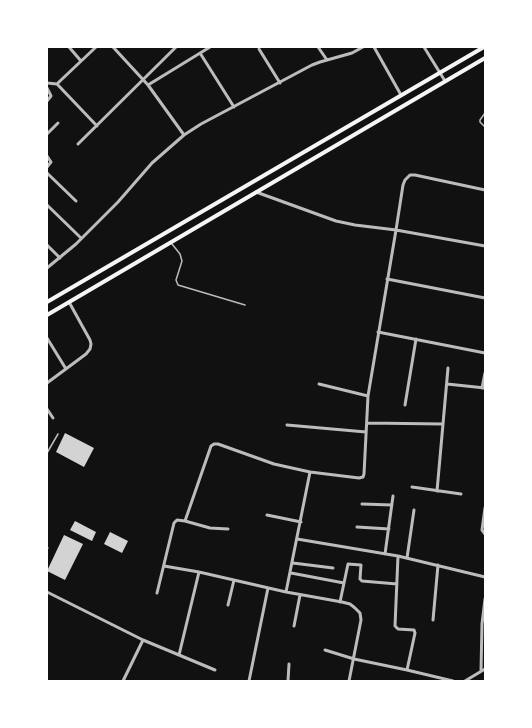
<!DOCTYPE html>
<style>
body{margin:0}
#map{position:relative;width:532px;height:728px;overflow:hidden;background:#111;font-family:"Libre Baskerville",serif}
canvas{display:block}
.frame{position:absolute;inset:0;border:48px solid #fff;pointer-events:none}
</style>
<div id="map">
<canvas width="532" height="728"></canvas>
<div class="frame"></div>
</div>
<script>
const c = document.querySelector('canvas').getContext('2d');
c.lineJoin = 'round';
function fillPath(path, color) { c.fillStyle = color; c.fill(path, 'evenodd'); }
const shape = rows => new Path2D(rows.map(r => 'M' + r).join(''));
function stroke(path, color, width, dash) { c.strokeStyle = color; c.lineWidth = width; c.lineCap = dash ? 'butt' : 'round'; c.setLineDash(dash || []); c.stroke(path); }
fillPath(shape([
 [65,433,94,448,84,467,56,452],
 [75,521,96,532,92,541,70,530],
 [110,532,128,541,122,553,104,544],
 [64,535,83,544,65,580,47,571]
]), '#d3d3d3');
stroke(shape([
 [485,113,480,120,480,122,485,127],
 [172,244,180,254,182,261,176,280,178,285,245,305],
 [47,453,58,434],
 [47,547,48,548]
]), '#bcbcbc', 1.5);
stroke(shape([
 [69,47,81,61],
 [113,47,148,85,184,135],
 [318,47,327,60],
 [374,47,401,95],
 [424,47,445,81],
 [259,49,280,83],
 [200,53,234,107],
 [47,83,57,84,60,81,96,47],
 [57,84,97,126],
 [148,85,210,47],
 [47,88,51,96,47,101],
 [47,134,58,123],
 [78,144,176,47],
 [47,156,51,162,47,167],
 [47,173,76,201],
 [256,192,336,221,355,225,396,230,485,246],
 [47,205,81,238],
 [47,245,60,258],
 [47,268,76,244,118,202,152,163,184,135,201,124,312,65,320,62,352,53,363,47],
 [387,279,485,298],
 [378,332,485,353],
 [47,338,66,369],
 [47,383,86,354,90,349,91,344,90,340,69,302],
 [319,384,368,396],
 [447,384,485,388],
 [482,388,485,373],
 [405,405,416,339],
 [47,409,53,418],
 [367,423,443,424],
 [287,425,366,432],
 [412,487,461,494],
 [437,491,448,368],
 [362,504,392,505],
 [485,508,482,530,485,534],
 [267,515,301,522],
 [185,521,210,528,228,529],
 [357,527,389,529],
 [297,539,398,556,485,577],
 [385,554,393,496],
 [398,556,395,626,398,629,414,630,415,633,407,670],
 [407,558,414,510],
 [293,563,333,568],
 [164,566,199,572,286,592,342,602,350,604,355,608,360,613,361,620,349,681],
 [291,573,344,583],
 [47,592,143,640,215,670],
 [286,592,310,472,359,478,363,477,364,474,368,396,396,230,403,185,405,180,410,175,415,175,485,190],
 [157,593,174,523,177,520,185,521,211,446,214,444,218,444,274,464,310,472],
 [340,602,348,564,361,565,360,579,362,581,397,584],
 [228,605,234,580],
 [433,620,438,565],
 [294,626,300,595],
 [325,650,354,659,407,670,453,681],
 [179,655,199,572],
 [481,671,482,624,485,599],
 [123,681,143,640],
 [249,681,268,588],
 [288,681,289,664],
 [465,681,485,669]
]), '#bcbcbc', 3);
stroke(shape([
 [47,302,484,47],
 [47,315,485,58]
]), '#f5f5f5', 4);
</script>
